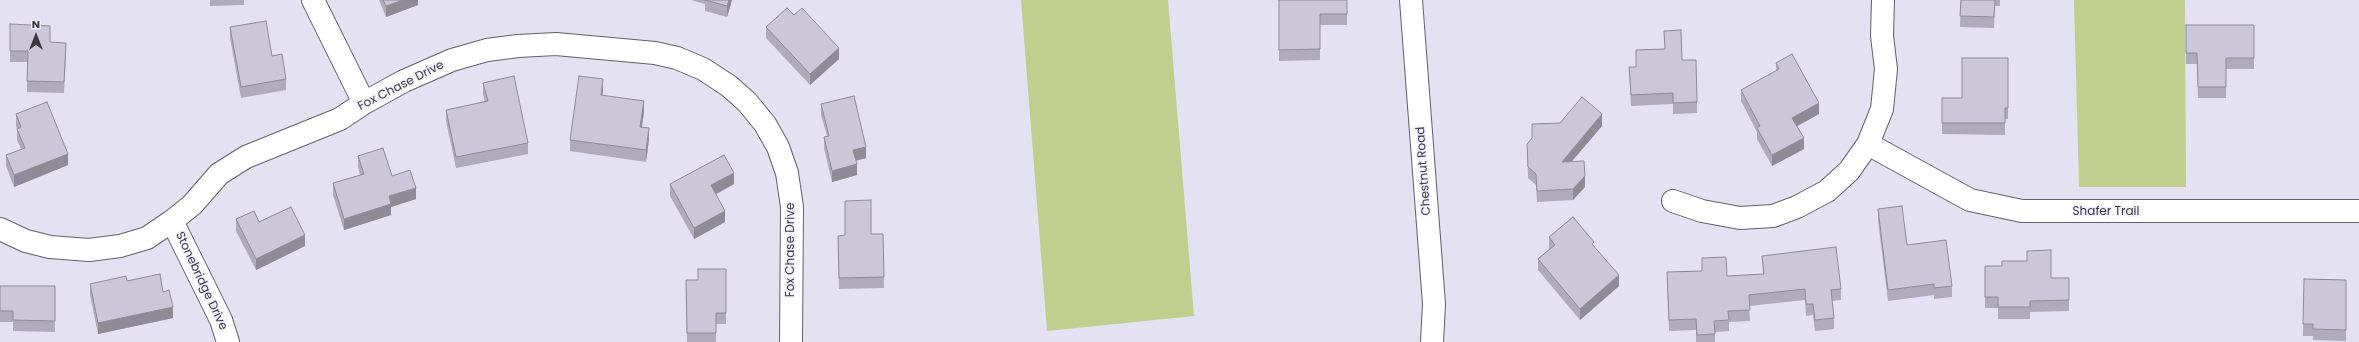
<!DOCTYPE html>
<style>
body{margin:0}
#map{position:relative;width:2359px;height:342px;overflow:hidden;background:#e4e1f2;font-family:Poppins,sans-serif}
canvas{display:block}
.north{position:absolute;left:16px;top:16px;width:40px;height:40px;-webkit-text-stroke:3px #f1effc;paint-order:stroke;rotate:0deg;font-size:11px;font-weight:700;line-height:16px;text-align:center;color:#3b3a40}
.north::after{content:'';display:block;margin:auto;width:14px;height:18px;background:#3b3a40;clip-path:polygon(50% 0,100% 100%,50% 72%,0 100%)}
</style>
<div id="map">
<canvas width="2359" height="342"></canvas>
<div class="north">N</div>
</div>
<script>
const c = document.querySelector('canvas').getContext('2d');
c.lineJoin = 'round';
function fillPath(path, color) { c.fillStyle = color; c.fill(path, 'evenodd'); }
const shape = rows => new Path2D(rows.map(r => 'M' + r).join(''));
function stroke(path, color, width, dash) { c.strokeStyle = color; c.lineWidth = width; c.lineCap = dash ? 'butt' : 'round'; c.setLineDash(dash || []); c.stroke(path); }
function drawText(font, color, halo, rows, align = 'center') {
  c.font = font + ' Poppins,sans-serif'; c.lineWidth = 3; c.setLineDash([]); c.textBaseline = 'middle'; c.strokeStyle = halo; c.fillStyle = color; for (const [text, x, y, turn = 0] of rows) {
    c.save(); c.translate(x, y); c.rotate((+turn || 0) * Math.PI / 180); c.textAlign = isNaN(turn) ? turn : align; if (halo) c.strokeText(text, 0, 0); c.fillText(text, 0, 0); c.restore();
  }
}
fillPath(shape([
 [1021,0,1168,0,1194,316,1047,331],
 [2074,0,2185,0,2186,187,2079,187]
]), '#c0cf8d');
const street = shape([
 [313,0,364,103],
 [1411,0,1434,304,1432,342],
 [1868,144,1970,200,2022,211,2359,211],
 [1673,201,1702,211,1740,218,1773,216,1797,207,1827,191,1849,171,1868,144,1882,109,1886,69,1882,36,1883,0],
 [172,221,221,320,228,342],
 [0,229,26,241,50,247,89,250,120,246,147,238,172,221,192,205,219,174,246,157,340,119,364,103,404,81,452,60,487,50,518,46,556,44,655,53,677,58,703,69,729,86,747,102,765,124,778,147,787,173,792,207,791,342]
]);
stroke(street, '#63606e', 24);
stroke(street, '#fff', 22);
fillPath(shape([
 [210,0,244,0,244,5,210,6],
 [379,0,418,0,418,5,386,17],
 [691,0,732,0,727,17,705,11,705,4],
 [1279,0,1347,0,1347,25,1320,25,1320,60,1279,61],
 [1961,0,2000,0,2000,6,1995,6,1994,28,1960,27],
 [794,15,839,59,810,85,766,38,766,27],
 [2186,25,2254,25,2254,69,2226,69,2226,98,2198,98,2197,64,2186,64],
 [230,27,272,56,286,79,286,90,241,98,230,38],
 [1664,31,1682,60,1697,102,1697,113,1673,114,1673,104,1631,106,1629,67,1636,67,1636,50,1665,49],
 [50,42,66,54,64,93,27,92,27,62,10,62,10,51],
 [2008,58,2008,119,2005,119,2005,135,1942,134,1942,98,1962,98],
 [1776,63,1819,114,1797,126,1804,149,1772,166,1757,139,1757,132,1741,101,1741,90,1776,71],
 [483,83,528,143,528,154,456,168,446,121,446,110,485,102,483,94],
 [603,91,602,95,644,112,642,127,649,139,646,162,570,151,570,140],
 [821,104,866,158,856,161,857,175,832,182,824,148,824,137,827,136,821,115],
 [16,114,68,165,14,187,6,166,6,155,21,149,17,140,17,130,16,126],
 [1532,124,1602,126,1571,162,1585,187,1573,200,1537,202,1536,185,1528,178,1527,144,1532,138],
 [358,156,392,176,416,199,391,207,391,215,344,230,333,195,333,183,360,175,358,167],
 [670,184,734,184,715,194,725,222,694,239,670,196],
 [1878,209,1907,245,1952,286,1952,297,1934,299,1934,295,1888,301,1878,221],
 [236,219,305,246,256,270,236,231],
 [883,234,884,288,839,289,838,236],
 [1549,237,1594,247,1619,286,1580,320,1538,270,1538,259,1549,249],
 [1762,256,1841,289,1841,300,1832,301,1834,318,1834,329,1815,331,1813,315,1806,316,1805,300,1749,306,1750,321,1729,322,1729,331,1715,332,1715,342,1696,342,1696,330,1669,331,1667,284,1667,272,1702,271,1702,258,1727,276,1763,274],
 [1985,266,2051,278,2069,278,2069,311,2030,312,2030,319,1998,319,1998,308,1985,308],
 [726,269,726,324,716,324,716,342,687,342,686,280,698,280],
 [2304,279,2346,280,2346,341,2313,340,2313,336,2303,336],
 [127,281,163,292,173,318,98,334,90,295,90,284],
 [0,286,55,286,55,332,13,331,13,322,0,322]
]), '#afabba');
fillPath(shape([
 [403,0,418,0,418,5,386,17,386,6],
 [729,0,732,0,727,17,727,6],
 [839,48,839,59,810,85,810,74],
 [603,79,603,91,601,106,601,95],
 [644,101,644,112,640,138,640,127],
 [1819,103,1819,114,1792,129,1792,118],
 [1602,114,1602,126,1562,173,1562,162],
 [649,128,649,139,646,162,646,150],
 [1804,138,1804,149,1772,166,1772,155],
 [866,147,866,158,853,161,853,150],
 [68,154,68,165,14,187,14,175],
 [857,164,857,175,832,182,832,171],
 [734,173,734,184,711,197,711,185],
 [1585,176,1585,187,1573,200,1573,189],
 [416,188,416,199,391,207,391,215,344,230,344,219,389,196],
 [725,211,725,222,694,239,694,228],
 [305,235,305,246,256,270,256,259],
 [1619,275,1619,286,1580,320,1580,309],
 [173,307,173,318,98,334,98,323]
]), '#8e8b97');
const building = shape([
 [383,0,403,0,386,6,383,0],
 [705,0,729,0,727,6,705,0],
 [1279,0,1347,0,1347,14,1320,14,1320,49,1279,50,1279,0],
 [1961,0,1995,0,1994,17,1960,16,1961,0],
 [787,8,794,15,802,8,839,48,810,74,766,27,787,8],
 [266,21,272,56,282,54,286,79,241,87,230,27,266,21],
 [10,24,50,26,50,42,66,43,64,82,27,81,28,51,10,51,10,24],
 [2186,25,2254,25,2254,58,2226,58,2226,87,2198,87,2197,53,2186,53,2186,25],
 [1681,30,1682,60,1696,60,1697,102,1673,103,1673,93,1631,95,1629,67,1636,67,1636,50,1665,49,1664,31,1681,30],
 [1792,54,1819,103,1792,118,1804,138,1772,155,1757,128,1760,126,1741,90,1779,69,1776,63,1792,54],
 [1962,58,2008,58,2008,108,2005,108,2005,123,1942,123,1942,98,1962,98,1962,58],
 [514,76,528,143,456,157,446,110,488,101,483,83,514,76],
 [579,76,603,79,601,95,644,101,640,127,649,128,646,150,570,140,579,76],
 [854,96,866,147,853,150,857,164,832,171,824,137,829,136,821,104,854,96],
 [1582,97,1602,114,1562,162,1584,161,1585,176,1573,189,1537,191,1536,174,1528,167,1527,144,1532,138,1532,124,1560,123,1582,97],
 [47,102,68,154,14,175,6,155,25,148,17,129,21,127,16,114,47,102],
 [383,148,392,176,410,170,416,188,389,196,391,204,344,219,333,183,364,174,358,156,383,148],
 [724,155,734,173,711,185,725,211,694,228,670,184,724,155],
 [871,200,871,234,883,234,884,277,839,278,838,236,845,235,845,201,871,200],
 [1902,206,1907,245,1946,240,1952,286,1934,288,1934,284,1888,290,1878,209,1902,206],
 [291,207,305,235,256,259,236,219,254,211,259,222,291,207],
 [1573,217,1594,242,1592,244,1619,275,1580,309,1538,259,1555,245,1549,237,1573,217],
 [1836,247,1841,289,1831,290,1834,318,1815,320,1813,304,1806,304,1805,289,1749,295,1750,310,1728,311,1729,320,1714,321,1715,334,1697,335,1696,319,1669,320,1667,272,1702,271,1702,258,1726,257,1727,276,1764,274,1762,256,1836,247],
 [2051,250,2051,278,2069,278,2069,300,2030,301,2030,307,1998,307,1998,297,1985,297,1985,266,2002,266,2002,261,2027,261,2027,251,2051,250],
 [698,269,726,269,726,313,716,313,716,333,687,333,686,280,698,280,698,269],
 [160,274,163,292,169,290,173,307,98,323,90,284,126,276,127,281,160,274],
 [2304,279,2346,280,2346,330,2313,329,2313,324,2303,324,2304,279],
 [0,286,55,286,55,321,13,320,13,311,0,311,0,286]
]);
fillPath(building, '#cbc7d8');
stroke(building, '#8e8b97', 1);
drawText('12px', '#3b3a40', '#f1effc', [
 ["Fox Chase Drive",401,86,-27],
 ["Chestnut Road",1424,171,-94],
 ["Shafer Trail",2106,212],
 ["Fox Chase Drive",791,250,-90],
 ["Stonebridge Drive",201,281,65]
]);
</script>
